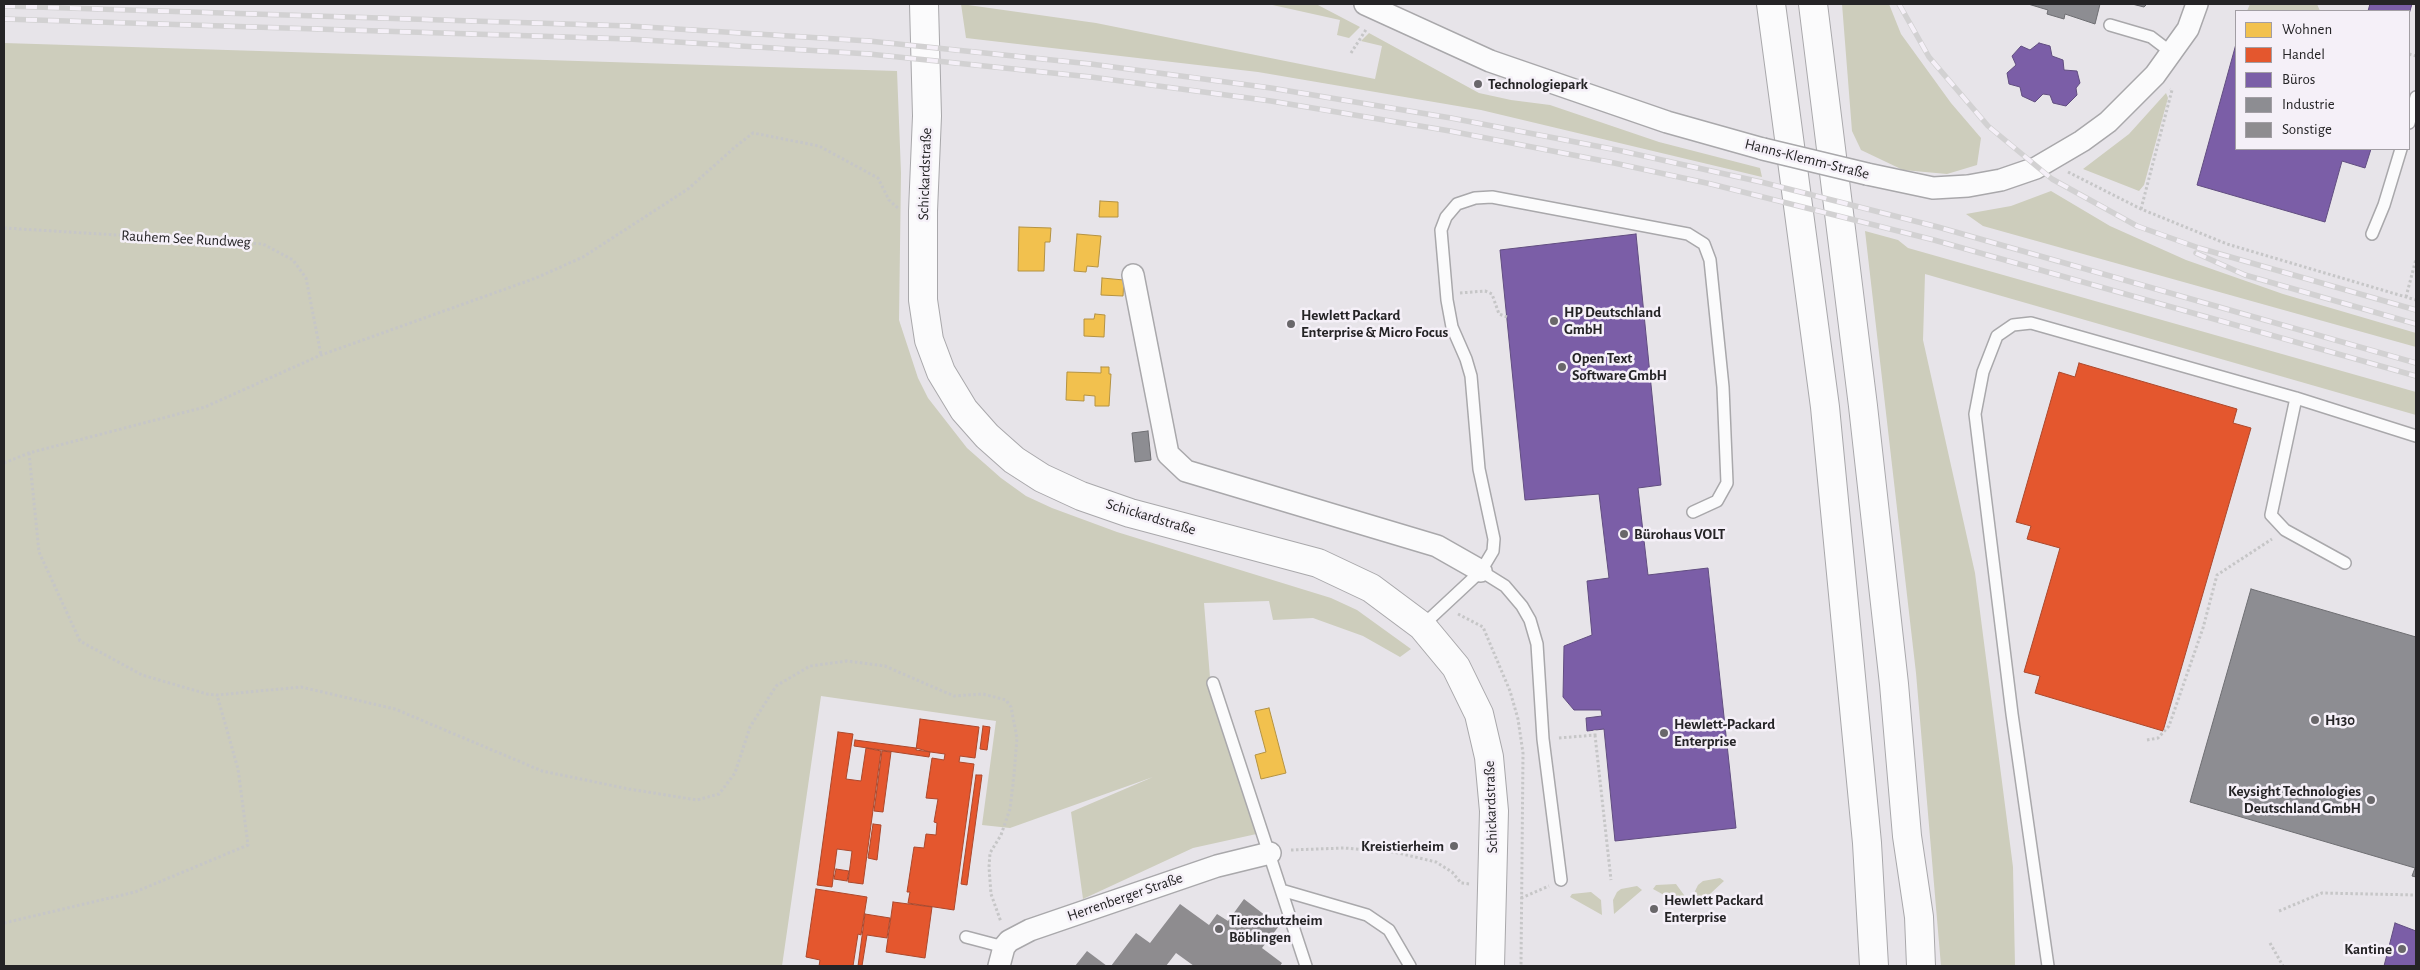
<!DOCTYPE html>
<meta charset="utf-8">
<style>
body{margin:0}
#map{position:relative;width:2420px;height:970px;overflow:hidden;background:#e7e4e9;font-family:"Alegreya Sans",sans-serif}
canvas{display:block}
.frame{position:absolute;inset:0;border:5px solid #252426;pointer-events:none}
.legend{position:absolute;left:2235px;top:10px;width:175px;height:140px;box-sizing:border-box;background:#f5f0f8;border:1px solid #a29ea4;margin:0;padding:6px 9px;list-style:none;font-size:15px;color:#252426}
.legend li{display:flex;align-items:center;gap:10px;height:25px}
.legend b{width:25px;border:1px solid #a29ea4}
</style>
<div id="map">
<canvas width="2420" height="970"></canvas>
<div class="frame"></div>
<ul class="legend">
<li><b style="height:14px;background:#f2c14e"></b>Wohnen</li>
<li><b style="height:14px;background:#e4572e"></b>Handel</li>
<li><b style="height:14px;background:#7b5ea7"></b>Büros</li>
<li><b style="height:14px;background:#8d8d92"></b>Industrie</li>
<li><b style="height:14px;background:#8e8c8f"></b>Sonstige</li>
</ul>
</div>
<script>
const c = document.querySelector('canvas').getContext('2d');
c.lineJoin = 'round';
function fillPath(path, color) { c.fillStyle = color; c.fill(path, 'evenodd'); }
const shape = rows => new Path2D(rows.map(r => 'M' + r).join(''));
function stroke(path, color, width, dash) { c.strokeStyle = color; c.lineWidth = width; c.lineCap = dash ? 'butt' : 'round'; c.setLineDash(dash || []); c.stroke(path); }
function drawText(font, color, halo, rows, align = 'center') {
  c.font = font + ' "Alegreya Sans",sans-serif'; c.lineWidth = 5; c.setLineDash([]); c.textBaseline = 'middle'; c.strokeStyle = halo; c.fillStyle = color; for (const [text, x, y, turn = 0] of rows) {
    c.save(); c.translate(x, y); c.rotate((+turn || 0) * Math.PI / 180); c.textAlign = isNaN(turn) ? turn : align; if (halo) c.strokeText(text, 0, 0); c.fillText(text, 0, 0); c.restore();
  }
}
fillPath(shape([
 [961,4,1096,23,1375,79,1382,46,1361,41,1369,33,1479,93,1511,100,1550,105,1659,142,1760,168,1762,177,1481,110,1258,72,966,38],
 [1268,4,1316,4,1360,27,1349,38,1337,35,1340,20],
 [1842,4,1889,4,1901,34,1951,103,1981,138,1977,165,1947,174,1903,170,1861,150,1852,131],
 [2250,4,2317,4,2320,11,2247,11],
 [4,43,897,71,901,173,899,320,918,378,928,398,967,448,1001,478,1026,496,1052,508,1117,532,1331,598,1357,610,1411,649,1400,657,1363,636,1313,618,1273,620,1269,601,1204,603,1211,690,1261,833,1193,848,1083,899,1071,812,1153,777,1010,828,982,825,996,721,821,696,782,966,4,966],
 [2166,93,2168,98,2144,185,2139,191,2083,169,2129,134],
 [2051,191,2110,226,2186,260,2283,294,2416,333,2416,347,1983,226,1966,214,2011,206],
 [1865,231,1898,240,1908,248,2416,392,2416,415,1925,274,1923,340,1975,573,2013,867,2015,966,1941,966,1916,673],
 [1720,878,1724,881,1697,906,1695,891,1698,885,1703,881],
 [1676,884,1684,895,1686,907,1653,889,1656,885],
 [1637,886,1642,890,1614,914,1613,900,1617,892,1621,889],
 [1591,892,1601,900,1602,915,1570,897,1572,894]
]), '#cdcdbc');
const homes = shape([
 [1100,201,1118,202,1118,217,1099,217,1100,201],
 [1019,227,1051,228,1050,242,1045,242,1044,271,1018,271,1019,227],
 [1077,234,1101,236,1098,267,1087,266,1086,272,1074,271,1077,234],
 [1102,278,1124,280,1123,296,1101,295,1102,278],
 [1095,314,1105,315,1104,337,1084,336,1084,319,1094,319,1095,314],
 [1101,367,1109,367,1109,374,1111,374,1109,406,1095,406,1095,396,1084,395,1084,401,1066,400,1067,372,1101,373,1101,367],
 [1269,708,1286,773,1261,779,1255,755,1266,752,1255,711,1269,708]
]);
fillPath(homes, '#f2c14e');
stroke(homes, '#b49242', 1);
const shops = shape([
 [2079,363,2237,409,2233,423,2251,428,2163,731,2035,693,2040,676,2024,672,2060,548,2027,539,2031,526,2016,522,2059,372,2075,377,2079,363],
 [920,719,979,727,975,758,960,756,959,762,974,764,954,910,908,903,910,892,907,892,914,847,924,848,926,834,936,835,937,823,934,822,938,799,926,798,932,758,944,760,945,754,916,750,920,719],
 [983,726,990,727,987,750,980,749,983,726],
 [838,732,853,734,846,779,861,781,866,748,881,751,863,884,848,882,852,851,837,849,832,887,817,885,838,732],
 [855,740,916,748,930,752,929,757,854,746,855,740],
 [882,751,891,752,883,812,874,811,882,751],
 [976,775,982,775,967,885,961,884,976,775],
 [873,824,881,825,877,860,868,858,873,824],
 [836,869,849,871,847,881,834,879,836,869],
 [816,889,867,897,861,935,858,934,853,966,819,966,820,960,806,957,816,889],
 [893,902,932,907,925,958,886,952,893,902],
 [865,914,890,918,887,938,867,935,862,966,858,966,865,914]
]);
fillPath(shops, '#e4572e');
stroke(shops, '#ab482c', 1);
const offices = shape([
 [2370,4,2412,4,2409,14,2409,11,2368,11,2370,4],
 [2039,43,2050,46,2052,56,2063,60,2064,70,2077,71,2080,83,2076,88,2077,95,2066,106,2053,103,2050,95,2043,94,2035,102,2022,96,2020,87,2009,84,2007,73,2016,65,2012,56,2021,46,2030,50,2039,43],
 [2236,44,2236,149,2371,149,2365,168,2342,161,2325,222,2197,185,2236,44],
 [1636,234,1661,485,1638,488,1648,575,1708,568,1736,828,1615,841,1604,729,1587,731,1586,718,1602,716,1601,710,1574,710,1563,697,1564,646,1592,635,1587,581,1609,578,1599,494,1525,500,1500,250,1636,234],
 [2395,923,2416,931,2416,966,2384,966,2395,923]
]);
fillPath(offices, '#7b5ea7');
stroke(offices, '#614d80', 1);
const industry = shape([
 [2028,4,2100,4,2095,24,2065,14,2064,19,2047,14,2048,10,2028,4],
 [2132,4,2147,4,2144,7,2132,4],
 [1148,431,1151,460,1135,462,1132,433,1148,431],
 [2251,589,2416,637,2416,877,2412,876,2415,868,2190,802,2251,589]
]);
fillPath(industry, '#8d8d92');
stroke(industry, '#6e6e72', 1);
fillPath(shape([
 [1244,899,1279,926,1262,948,1282,963,1280,966,1194,966,1176,953,1166,966,1111,966,1136,933,1150,943,1180,904,1209,925,1217,914,1228,921],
 [1087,951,1107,966,1075,966]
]), '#8e8c8f');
const service = shape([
 [2110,25,2151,37,2172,53],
 [2409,123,2416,97],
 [2372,234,2384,205,2401,149],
 [2296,398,2271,515,2285,530,2345,563],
 [1481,571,1505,586,1522,606,1530,620,1537,644,1543,739,1561,880],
 [1422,626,1481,571,1493,551,1494,539,1479,469,1471,376,1466,359,1452,327,1447,300,1441,230,1446,217,1457,204,1475,198,1492,197,1688,234,1704,244,1710,260,1723,387,1727,483,1717,501,1693,512],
 [1213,683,1306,966],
 [1281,890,1367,915,1389,930,1410,966],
 [966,937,1004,947],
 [2048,966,2012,714,1975,414,1983,372,1997,336,2013,325,2031,323,2296,398,2416,436]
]);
const minor = shape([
 [1365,4,1490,61,1667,122,1763,149],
 [1867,174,1933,188,1968,186,2001,180,2036,168,2082,141,2108,122,2155,75,2188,29,2197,4],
 [1133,275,1168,454,1186,471,1437,546,1481,571],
 [999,966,1004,947,1009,941,1030,930,1217,866,1270,853]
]);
const tertiary = shape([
 [924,4,927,116,923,211,923,300,929,340,941,372,964,410,987,436,1014,460,1042,478,1081,496,1130,513,1318,563,1371,588,1422,626,1456,667,1479,714,1489,757,1494,811,1490,966]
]);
const trunk = shape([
 [1771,4,1825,407,1867,843,1874,966],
 [1813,4,1863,406,1894,684,1907,836,1919,917,1921,966]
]);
stroke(service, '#a9a8ab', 14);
stroke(minor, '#a9a8ab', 24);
stroke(tertiary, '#a9a8ab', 30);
stroke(trunk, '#a9a8ab', 30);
stroke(shape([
 [1351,53,1367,28],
 [2409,54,2416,56],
 [2068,172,2141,209,2227,244,2416,300],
 [2141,209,2172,90,2170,89],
 [4,228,263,244,293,260,306,278,321,355],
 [1460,293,1485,291,1492,294,1499,314,1507,317],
 [2406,297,2416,259],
 [29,453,39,552,80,641,142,675,207,694,217,695,301,687,395,709,542,771,629,789,697,800,719,794,735,773,750,727,776,686,810,666,847,661,885,666,954,696,983,694,1006,700,1011,707,1017,738,1014,775,1010,809,1001,835,990,853,989,867,991,894,1001,922],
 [4,463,29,453,205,407,321,355,536,278,583,257,688,189,735,147,753,133,819,146,878,178,889,200,899,209],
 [1458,614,1483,627,1510,691,1518,719,1523,753,1521,966],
 [1595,735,1611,880],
 [1559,738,1595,735,1595,730],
 [2147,740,2158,738,2169,726,2203,628,2217,575,2272,539],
 [1291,850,1344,848,1394,852,1436,862,1452,872,1461,883,1470,884],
 [1521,898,1549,886],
 [2279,911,2322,893,2416,895],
 [4,923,135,892,248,845,238,769,217,695],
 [2270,943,2283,966]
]), '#c6c6c7', 3, [2.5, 2.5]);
stroke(service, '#fbfbfc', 11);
stroke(minor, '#fbfbfc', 21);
stroke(tertiary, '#fbfbfc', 28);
stroke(trunk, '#fbfbfc', 28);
const rail = shape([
 [1899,4,1929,57,1988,126,2052,179,2137,226,2199,248,2416,310],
 [4,6,629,26,869,41,1091,64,1271,88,1451,118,1617,150,1761,182,1938,227,2416,363],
 [4,19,629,39,869,54,1091,77,1271,101,1450,131,1614,163,1711,184,1934,240,2416,376],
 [2196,253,2245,275,2416,324]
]);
stroke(rail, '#d2d1d2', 5.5);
stroke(rail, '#f5f0f8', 4, [11]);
const minorBridge = shape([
 [1763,149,1867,174]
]);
stroke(minorBridge, '#a9a8ab', 24, []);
stroke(minorBridge, '#fbfbfc', 21);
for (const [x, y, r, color] of [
 [1478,84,5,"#69676a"],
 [1554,321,5,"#69676a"],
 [1291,324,5,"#69676a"],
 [1562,367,5,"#69676a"],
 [1624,534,5,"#69676a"],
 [2315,720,5,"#69676a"],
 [1664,733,5,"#69676a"],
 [2371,800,5,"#69676a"],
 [1454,846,5,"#69676a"],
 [1654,909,5,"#69676a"],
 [1219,929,5,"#69676a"],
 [2402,949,5,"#69676a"]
]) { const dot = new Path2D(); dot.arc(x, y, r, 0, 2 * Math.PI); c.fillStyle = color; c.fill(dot); stroke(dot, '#f5f0f8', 2); }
drawText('bold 15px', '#252426', '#f5f0f8', [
 ["Technologiepark",1488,84],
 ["HP Deutschland",1564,312],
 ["GmbH",1564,329],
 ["Hewlett Packard",1301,315],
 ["Enterprise & Micro Focus",1301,332],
 ["Open Text",1572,358],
 ["Software GmbH",1572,375],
 ["Bürohaus VOLT",1634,534],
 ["H130",2325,720],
 ["Hewlett-Packard",1674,724],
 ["Enterprise",1674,741],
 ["Keysight Technologies",2361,791,"right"],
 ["Deutschland GmbH",2361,808,"right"],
 ["Kreistierheim",1444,846,"right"],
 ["Hewlett Packard",1664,900],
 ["Enterprise",1664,917],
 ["Tierschutzheim",1229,920],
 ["Böblingen",1229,937],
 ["Kantine",2392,949,"right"]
], 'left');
drawText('15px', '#252426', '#f5f0f8', [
 ["Hanns-Klemm-Straße",1807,159,14],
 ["Schickardstraße",925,174,-88],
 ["Rauhem See Rundweg",186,239,3],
 ["Schickardstraße",1151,517,17],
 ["Schickardstraße",1491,807,-92],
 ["Herrenberger Straße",1125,897,-19]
]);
</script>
